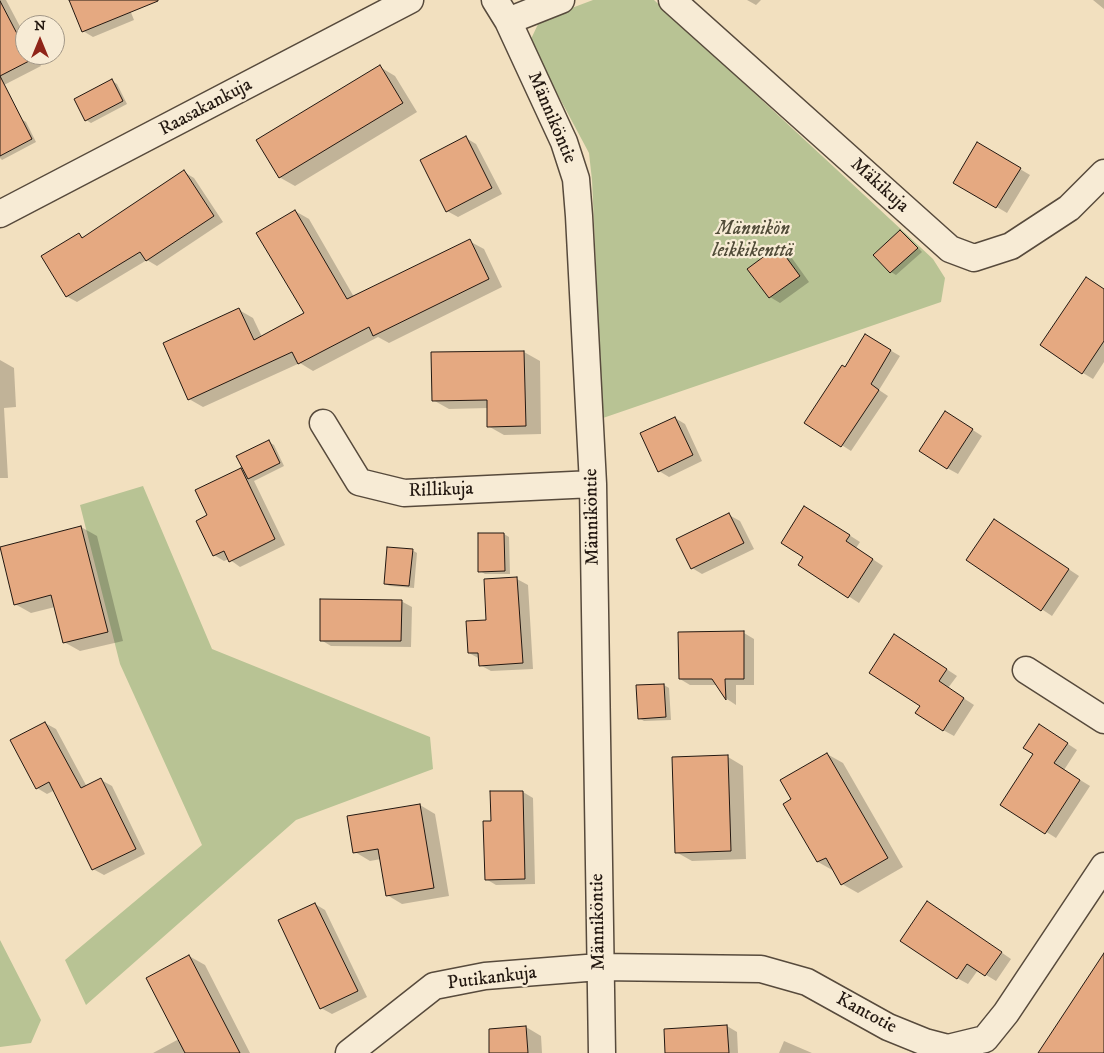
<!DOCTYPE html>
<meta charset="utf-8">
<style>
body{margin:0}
#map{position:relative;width:1104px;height:1053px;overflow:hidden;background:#f2e0bf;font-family:"IM FELL DW Pica",serif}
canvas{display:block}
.north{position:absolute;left:15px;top:15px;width:50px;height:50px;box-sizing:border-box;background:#f7ebd5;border:1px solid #a29787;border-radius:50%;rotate:0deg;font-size:14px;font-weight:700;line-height:20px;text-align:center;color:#231811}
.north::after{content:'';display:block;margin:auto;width:18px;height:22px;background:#8f2418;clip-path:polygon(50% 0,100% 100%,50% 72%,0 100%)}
</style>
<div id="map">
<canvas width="1104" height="1053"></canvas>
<div class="north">N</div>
</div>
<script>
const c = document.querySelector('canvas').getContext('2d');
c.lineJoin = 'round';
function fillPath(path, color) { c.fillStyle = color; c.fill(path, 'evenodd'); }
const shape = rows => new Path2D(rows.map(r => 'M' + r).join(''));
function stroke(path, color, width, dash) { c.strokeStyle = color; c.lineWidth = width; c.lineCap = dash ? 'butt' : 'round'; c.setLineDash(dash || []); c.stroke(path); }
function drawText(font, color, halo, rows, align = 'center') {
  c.font = font + ' "IM FELL DW Pica",serif'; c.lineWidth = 4.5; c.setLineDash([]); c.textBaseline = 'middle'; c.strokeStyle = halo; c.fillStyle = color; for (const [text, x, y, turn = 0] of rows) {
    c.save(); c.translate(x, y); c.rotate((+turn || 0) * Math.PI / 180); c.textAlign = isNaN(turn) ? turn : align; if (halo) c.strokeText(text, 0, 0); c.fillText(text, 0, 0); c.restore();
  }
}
fillPath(shape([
 [593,0,654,0,933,259,945,278,941,302,603,418,592,180,589,153,536,54,531,39,540,20],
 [143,486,212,649,430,737,433,769,296,820,86,1005,65,960,202,845,120,664,80,505],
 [0,940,41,1020,31,1043,0,1047]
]), '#b8c394');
fillPath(shape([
 [0,0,6,0,25,36,25,55,35,55,41,66,4,85,0,83],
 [70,0,126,0,134,20,93,37,83,31],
 [747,0,761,0,756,5],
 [1093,0,1104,0,1104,9],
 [380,67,395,76,417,112,295,186,279,177],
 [112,81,117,84,127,104,91,123,86,120],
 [21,119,26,122,36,142,2,160,0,158,0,130],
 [466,138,476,144,502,194,458,217,447,211],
 [978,144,1030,175,1007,213,955,182],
 [184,172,194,178,223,222,157,266,147,260,77,302,66,296,79,235,84,238],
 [295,211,309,219,354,297,469,241,484,249,502,287,389,343,378,337,313,371,300,363,203,407,189,399,239,310,253,318,262,337,305,314],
 [901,231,905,234,922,252,896,275,891,272,875,255],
 [778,248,789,254,809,282,780,303,770,297],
 [1104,289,1104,362,1093,379,1083,373],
 [866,336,900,356,879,390,888,396,851,451,806,422,846,368],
 [524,352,540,361,541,434,504,435,488,426,488,408,449,409,433,400,433,353],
 [0,360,14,368,16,407,4,408,8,478,0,478],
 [675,418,685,424,702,461,669,477,659,471],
 [956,419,982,436,958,474,947,468],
 [269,442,274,445,284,466,254,481,285,545,240,567,229,559,224,561,214,555,209,516,241,469,245,472],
 [815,513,860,542,856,548,883,566,859,603,800,565,805,557],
 [729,515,740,521,754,549,702,574,692,568],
 [81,527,97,536,123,641,80,651,64,642,55,607,31,613,15,604],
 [1005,527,1079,576,1052,616,968,560],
 [504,534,509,537,510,574,485,574,480,571,479,535],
 [412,550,417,553,414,588,390,586,385,584],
 [517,579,528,585,533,669,491,671,480,665,480,659,469,653,487,621],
 [401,601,412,607,411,647,331,646,321,640],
 [744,633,754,639,754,685,736,685,736,705,727,699,717,685,690,685,680,679],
 [905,642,957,676,948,688,974,705,954,736,943,730,922,706],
 [664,685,669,688,671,720,644,721,639,718],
 [45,723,56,729,87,787,101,780,112,786,145,854,104,875,93,869,55,790,47,794,37,788],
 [1050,732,1077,750,1064,770,1090,786,1056,838,1002,804],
 [827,754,843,763,903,867,858,893,842,884,834,871,818,862,793,799],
 [728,757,743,766,746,859,692,861,676,852],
 [523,792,533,798,535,884,496,885,486,879,492,822],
 [420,805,435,814,449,896,402,904,387,895,381,859,370,861,355,852],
 [315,904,325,910,367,997,332,1014,321,1008],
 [938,909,1011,959,996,981,978,970,968,984,957,978],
 [189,956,205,965,250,1053,153,1053,179,1039],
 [727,1026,737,1032,738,1053,667,1053],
 [526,1027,541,1036,542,1053,490,1053],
 [784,1041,812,1053,779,1053]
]), '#0003');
const building = shape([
 [69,0,158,0,158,1,82,32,69,0],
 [0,1,25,49,25,55,28,55,31,60,0,76,32,139,0,156,0,1],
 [380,65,403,103,279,178,256,140,380,65],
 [112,79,123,101,85,121,74,99,112,79],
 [466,136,492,188,446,212,420,160,466,136],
 [977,142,1021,168,996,208,953,183,977,142],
 [184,170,214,216,146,261,140,252,66,297,41,256,79,233,82,238,184,170],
 [295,210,347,299,470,239,489,279,373,336,369,327,298,364,292,352,188,400,163,343,239,308,254,340,304,313,256,233,295,210],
 [900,230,918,248,890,273,873,255,900,230],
 [778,246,800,276,769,298,747,269,778,246],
 [1086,277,1104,289,1104,341,1082,374,1040,345,1086,277],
 [865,334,891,350,871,384,879,390,841,447,804,423,842,365,845,367,865,334],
 [524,351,526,426,487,427,487,400,432,401,431,352,524,351],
 [945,411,973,429,947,469,919,451,945,411],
 [675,417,693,455,658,472,640,433,675,417],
 [269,440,280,463,248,479,236,456,269,440],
 [241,468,275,539,229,562,224,551,213,556,196,521,207,515,195,490,241,468],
 [804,506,850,535,846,541,873,559,848,598,798,565,803,557,781,543,804,506],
 [729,513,744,543,691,569,676,539,729,513],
 [994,519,1069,569,1041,611,966,560,994,519],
 [81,526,108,632,63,643,51,595,14,605,0,547,81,526],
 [478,533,504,533,505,571,478,572,478,533],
 [387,547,413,549,409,586,384,584,387,547],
 [517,577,523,663,479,666,478,653,468,653,466,621,486,620,484,579,517,577],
 [320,599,402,600,401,641,320,641,320,599],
 [744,631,744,679,725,679,726,700,712,679,679,679,678,632,744,631],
 [894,634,947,669,939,681,964,698,943,731,915,713,920,706,869,673,894,634],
 [664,684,666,717,638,719,636,685,664,684],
 [45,722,81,788,101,778,136,849,92,870,49,782,36,789,10,740,45,722],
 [1039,724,1068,743,1054,763,1080,780,1045,834,1000,805,1033,754,1023,748,1039,724],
 [827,753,888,858,841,885,826,858,817,862,783,804,791,799,780,780,827,753],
 [728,755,731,851,675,853,672,757,728,755],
 [490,791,523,791,525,879,485,880,483,821,491,821,490,791],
 [420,804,434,888,386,896,378,849,353,853,347,816,420,804],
 [927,901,1002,952,985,976,967,964,957,979,900,941,927,901],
 [315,903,358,991,320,1009,278,920,315,903],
 [1104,953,1104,1053,1038,1053,1104,953],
 [189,955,240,1053,185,1053,146,978,189,955],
 [727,1025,729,1053,665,1053,664,1029,727,1025],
 [526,1026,528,1053,489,1053,489,1029,526,1026]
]);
fillPath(building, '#e5a981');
stroke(building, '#231811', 1);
const minor = shape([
 [495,0,508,21,564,142,576,179,579,216,593,484,602,1053],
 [672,0,950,249,974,258,1011,246,1069,208,1104,173],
 [508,21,561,0],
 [0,214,410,0],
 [323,423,359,482,404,493,593,484],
 [1026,670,1104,720],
 [349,1053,434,986,485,976,599,967,761,969,807,982,888,1027,925,1042,948,1048,985,1039,1006,1013,1104,866]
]);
stroke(minor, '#574a3c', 29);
stroke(minor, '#f7ebd5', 26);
drawText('19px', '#231811', '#f7ebd5', [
 ["Raasakankuja",206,108,-28],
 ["Männiköntie",551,118,67],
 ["Mäkikuja",879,186,42],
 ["Rillikuja",441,491,-2],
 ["Männiköntie",593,517,-91],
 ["Männiköntie",599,922,-91],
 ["Putikankuja",492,979,-7],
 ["Kantotie",866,1014,28]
]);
drawText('italic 19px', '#504b38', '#f7ebd5', [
 ["Männikön",753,230],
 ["leikkikenttä",753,252]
]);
</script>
